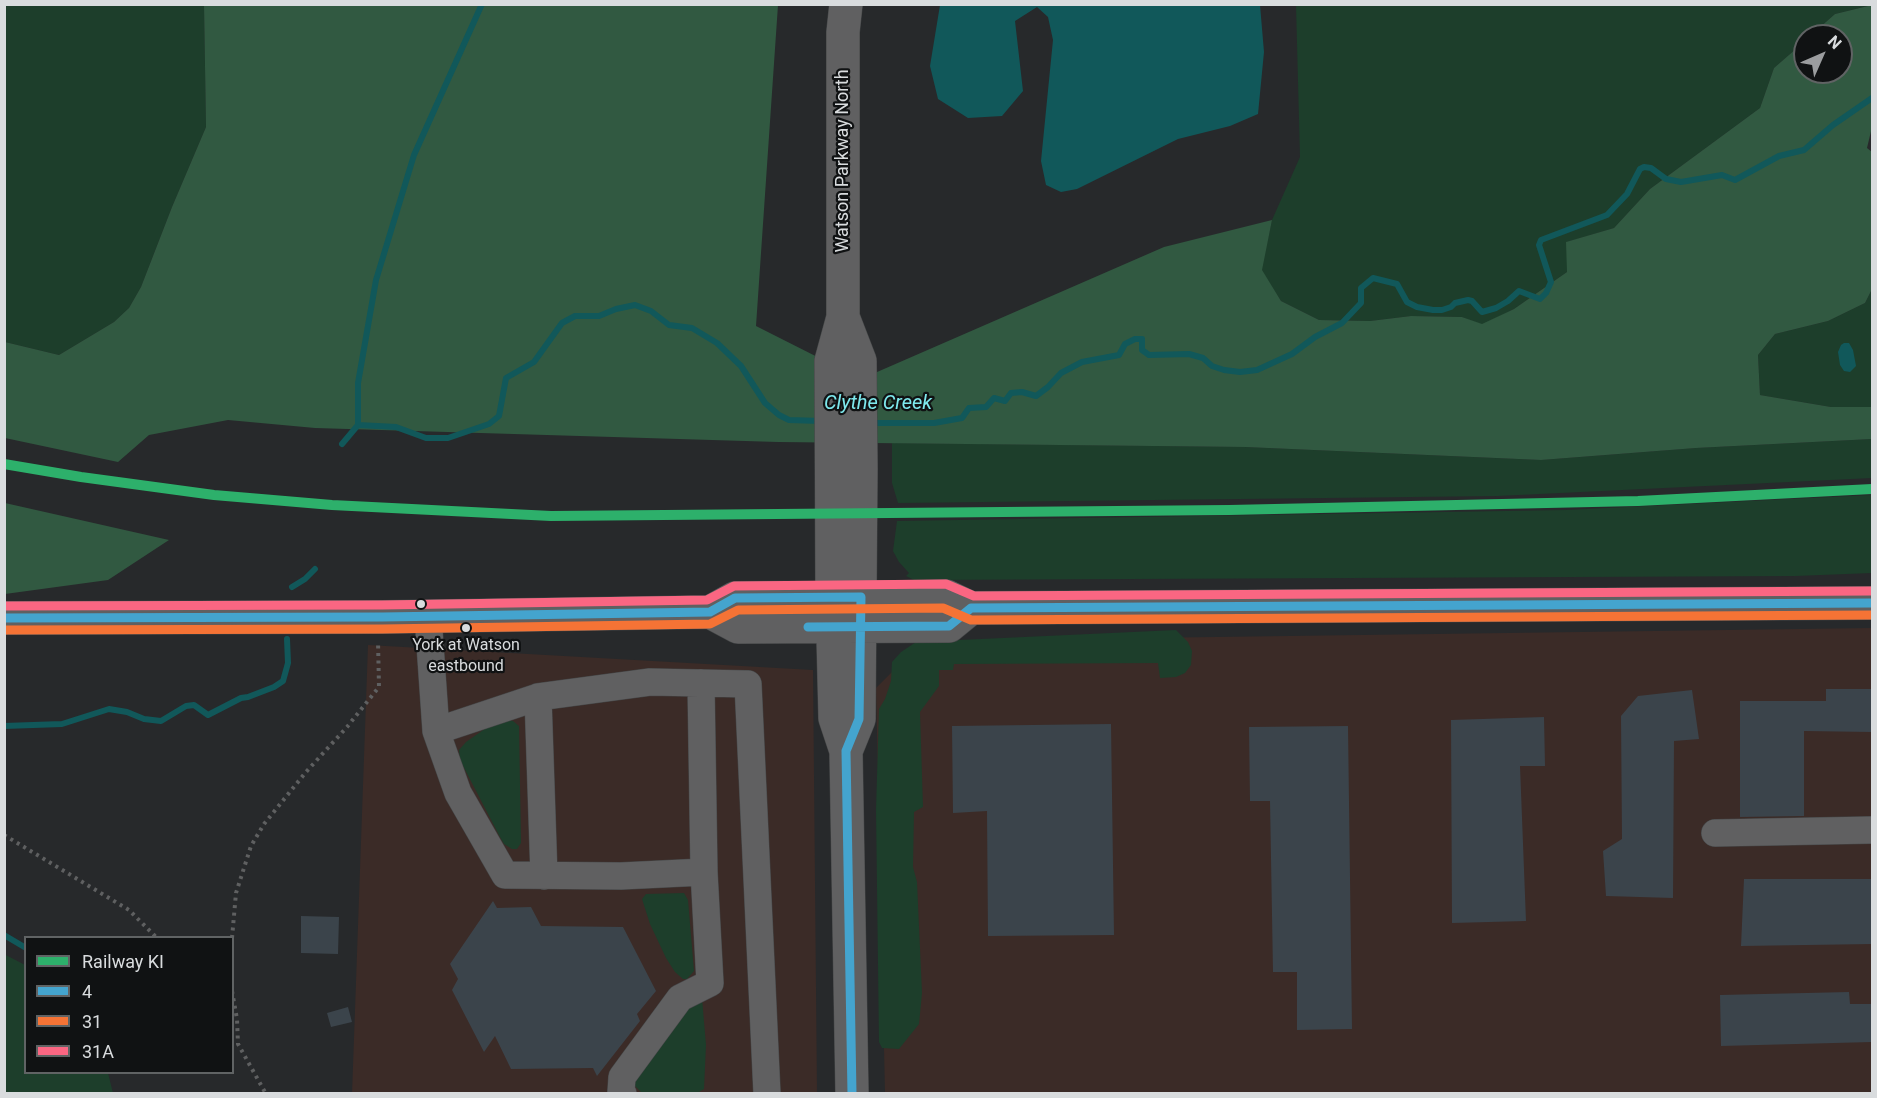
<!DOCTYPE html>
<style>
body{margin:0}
#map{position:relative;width:1877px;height:1098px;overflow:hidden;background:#27292b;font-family:Roboto,sans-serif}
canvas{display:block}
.frame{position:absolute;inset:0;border:6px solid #d9dcde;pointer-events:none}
.legend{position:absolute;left:24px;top:936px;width:210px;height:138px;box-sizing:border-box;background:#101213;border:2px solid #606364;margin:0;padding:8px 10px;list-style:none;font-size:18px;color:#d9dcde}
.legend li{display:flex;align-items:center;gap:12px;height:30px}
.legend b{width:30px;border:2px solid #606364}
.north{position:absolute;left:1793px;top:24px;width:60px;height:60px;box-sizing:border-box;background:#101213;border:2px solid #606364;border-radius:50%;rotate:45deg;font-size:16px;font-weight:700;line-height:24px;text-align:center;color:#d9dcde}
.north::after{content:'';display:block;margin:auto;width:21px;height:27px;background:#9b9d9f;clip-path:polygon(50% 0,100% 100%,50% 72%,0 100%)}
</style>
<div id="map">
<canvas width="1877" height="1098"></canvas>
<div class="frame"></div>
<ul class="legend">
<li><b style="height:8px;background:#2db06b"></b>Railway KI</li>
<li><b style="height:8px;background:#44a4ce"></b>4</li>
<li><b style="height:8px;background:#f57335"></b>31</li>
<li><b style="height:8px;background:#fa6682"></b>31A</li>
</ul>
<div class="north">N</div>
</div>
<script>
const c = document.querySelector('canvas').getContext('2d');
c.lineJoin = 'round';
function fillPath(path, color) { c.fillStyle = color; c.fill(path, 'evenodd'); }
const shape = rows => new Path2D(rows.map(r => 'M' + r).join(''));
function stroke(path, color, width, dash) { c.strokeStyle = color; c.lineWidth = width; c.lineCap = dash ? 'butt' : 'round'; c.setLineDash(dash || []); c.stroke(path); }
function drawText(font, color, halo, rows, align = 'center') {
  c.font = font + ' Roboto,sans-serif'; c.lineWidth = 4.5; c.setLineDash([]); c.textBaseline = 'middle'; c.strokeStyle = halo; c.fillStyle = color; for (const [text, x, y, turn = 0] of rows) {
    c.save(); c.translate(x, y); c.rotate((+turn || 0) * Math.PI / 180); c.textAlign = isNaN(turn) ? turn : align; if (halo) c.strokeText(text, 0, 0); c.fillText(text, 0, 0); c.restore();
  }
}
fillPath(shape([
 [1872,628,1872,1093,885,1093,876,688,923,641],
 [368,645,813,670,817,1093,352,1094]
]), '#3b2b27');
fillPath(shape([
 [5,5,204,5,206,127,172,207,141,287,129,308,114,322,59,355,5,342],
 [1296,5,1872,5,1835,14,1810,36,1805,36,1805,41,1774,68,1760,108,1650,189,1614,228,1567,242,1567,272,1514,309,1482,325,1462,317,1411,316,1370,321,1319,320,1281,301,1261,270,1272,220,1300,157],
 [1872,289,1872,407,1831,407,1760,395,1758,355,1775,334,1828,321,1865,303],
 [1872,439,1872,478,1498,496,898,503,892,483,892,443,1245,447,1541,460,1696,448],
 [1872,495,1872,573,1795,576,914,580,906,576,909,573,899,562,893,551,897,521,1566,510],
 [1176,630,1188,642,1192,651,1191,665,1185,673,1176,677,1160,678,1158,663,954,664,953,670,939,670,939,686,920,712,923,807,914,812,913,867,917,882,922,993,919,1024,899,1049,882,1048,879,1042,876,810,879,709,885,699,891,681,892,662,901,652,916,642],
 [505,720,513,721,519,726,521,843,517,849,512,849,504,844,500,837,460,760,459,750,466,742,489,726],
 [684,893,688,900,694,971,687,979,683,979,675,972,666,958,650,924,642,899,646,894],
 [4,954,25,965,26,1072,108,1073,113,1093,5,1093],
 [702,998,706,1045,704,1089,699,1092,641,1092,633,1084,690,1000]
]), '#1d3e2b');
fillPath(shape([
 [204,5,778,5,756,326,861,379,1164,247,1272,220,1262,270,1281,301,1319,320,1370,321,1411,316,1462,317,1482,324,1514,309,1567,272,1566,242,1614,228,1650,189,1760,108,1774,68,1805,41,1805,72,1841,72,1841,36,1810,36,1835,14,1872,5,1872,127,1867,148,1872,152,1872,289,1865,303,1828,321,1775,334,1758,355,1760,395,1831,407,1872,407,1872,439,1696,448,1541,460,1245,447,778,442,315,428,228,420,149,435,118,462,5,438,5,342,59,355,114,322,129,308,141,287,172,207,206,127],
 [5,503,169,540,108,580,5,594]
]), '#315941');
fillPath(shape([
 [940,5,1260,5,1264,52,1258,114,1230,126,1178,139,1077,189,1061,192,1046,185,1041,161,1053,40,1048,17,1037,7,1015,21,1023,91,1002,116,968,118,938,99,930,66],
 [1844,343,1849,343,1853,350,1856,366,1850,372,1844,371,1840,365,1838,352,1841,345]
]), '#11585a');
stroke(shape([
 [870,423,934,423,962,418,969,408,986,407,994,398,1005,401,1011,393,1022,392,1036,396,1048,387,1061,373,1082,362,1119,355,1125,344,1135,339,1142,339,1142,350,1149,355,1189,354,1203,358,1212,366,1224,370,1240,372,1257,370,1292,354,1315,337,1342,323,1361,303,1361,288,1373,278,1397,284,1407,302,1417,307,1433,310,1442,310,1451,307,1455,303,1468,300,1472,301,1482,312,1496,308,1508,301,1519,291,1540,299,1546,293,1551,282,1539,245,1541,240,1607,215,1627,194,1640,169,1644,167,1651,168,1666,179,1681,182,1722,175,1735,180,1779,156,1804,150,1833,125,1872,98],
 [358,425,358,383,376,280,414,155,482,4],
 [342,444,358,425,396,427,426,438,448,438,489,424,499,416,506,378,534,362,562,323,575,316,599,316,616,309,635,305,651,311,669,325,692,328,717,343,741,366,765,403,779,415,789,420,821,421],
 [292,587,305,579,315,569],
 [4,726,62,724,109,709,127,712,144,719,161,721,186,706,194,705,208,715,241,698,248,697,274,687,283,681,288,663,287,639],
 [4,935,26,948]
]), '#11585a', 6);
fillPath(shape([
 [1826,689,1872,689,1872,732,1804,731,1804,816,1740,817,1740,701,1826,701],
 [1692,690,1699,739,1674,741,1673,898,1606,896,1603,851,1622,839,1621,716,1638,696],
 [1544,717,1545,766,1520,766,1526,921,1452,923,1451,720],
 [1111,724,1114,935,988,936,987,811,953,813,952,726],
 [1348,726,1352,1029,1297,1030,1297,972,1273,972,1270,801,1250,801,1249,727],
 [1744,879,1872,879,1872,944,1741,946],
 [493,901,497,908,531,907,541,926,623,927,656,991,637,1014,640,1021,597,1076,593,1068,511,1069,495,1036,484,1052,452,990,458,979,450,964],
 [301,916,339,917,338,954,301,953],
 [1849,992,1850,1004,1872,1004,1872,1042,1721,1046,1720,995],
 [348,1007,352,1022,331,1027,327,1013]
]), '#3b444b');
const minor = shape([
 [428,616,436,731,458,793,505,875,621,876,704,872],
 [436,731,538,697],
 [1715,833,1872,830],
 [544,876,538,697,650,682,748,684,767,1094],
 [623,1094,621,1092,622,1077,680,998,710,983,704,872,701,683]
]);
const major = shape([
 [846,4,843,32,843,317,831,361,832,597,835,718,846,751,852,1094],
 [843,317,860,361,861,469,859,719,846,751],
 [710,612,738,627,949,626,971,608],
 [4,618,382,617,710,612,735,598,901,597,946,596,971,608,1872,603]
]);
stroke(minor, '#444647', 28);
stroke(major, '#444647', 34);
stroke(shape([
 [4,835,129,910,157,938],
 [232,938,236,893,251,846,264,824,306,772,347,727,379,687,378,641],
 [232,991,237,1019,238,1044,266,1094]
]), '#5f6061', 4, [3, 4.5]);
stroke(minor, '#606061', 27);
stroke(major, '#606061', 33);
stroke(shape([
 [4,618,382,617,710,612,735,598,861,597,859,719,846,751,852,1094],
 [808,627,949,626,971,608,1872,603]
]), '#44a4ce', 9);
stroke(shape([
 [4,630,382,629,710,624,738,610,943,608,971,620,1872,615]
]), '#f57335', 9);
stroke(shape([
 [4,606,382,605,707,600,734,586,946,584,974,596,1872,591]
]), '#fa6682', 9);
stroke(shape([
 [4,464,81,477,214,495,332,505,551,516,1229,510,1638,501,1872,489]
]), '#2db06b', 10);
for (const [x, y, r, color] of [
 [421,604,5,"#d9dcde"],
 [466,628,5,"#d9dcde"]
]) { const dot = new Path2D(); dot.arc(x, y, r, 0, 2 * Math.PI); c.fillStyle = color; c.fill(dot); stroke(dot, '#101213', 2); }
drawText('16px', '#d9dcde', '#101213', [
 ["York at Watson",466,646],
 ["eastbound",466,667]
]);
drawText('18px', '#d9dcde', '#101213', [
 ["Watson Parkway North",843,161,-90]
]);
drawText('italic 20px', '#7ee9ed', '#101213', [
 ["Clythe Creek",878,404]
]);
</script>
